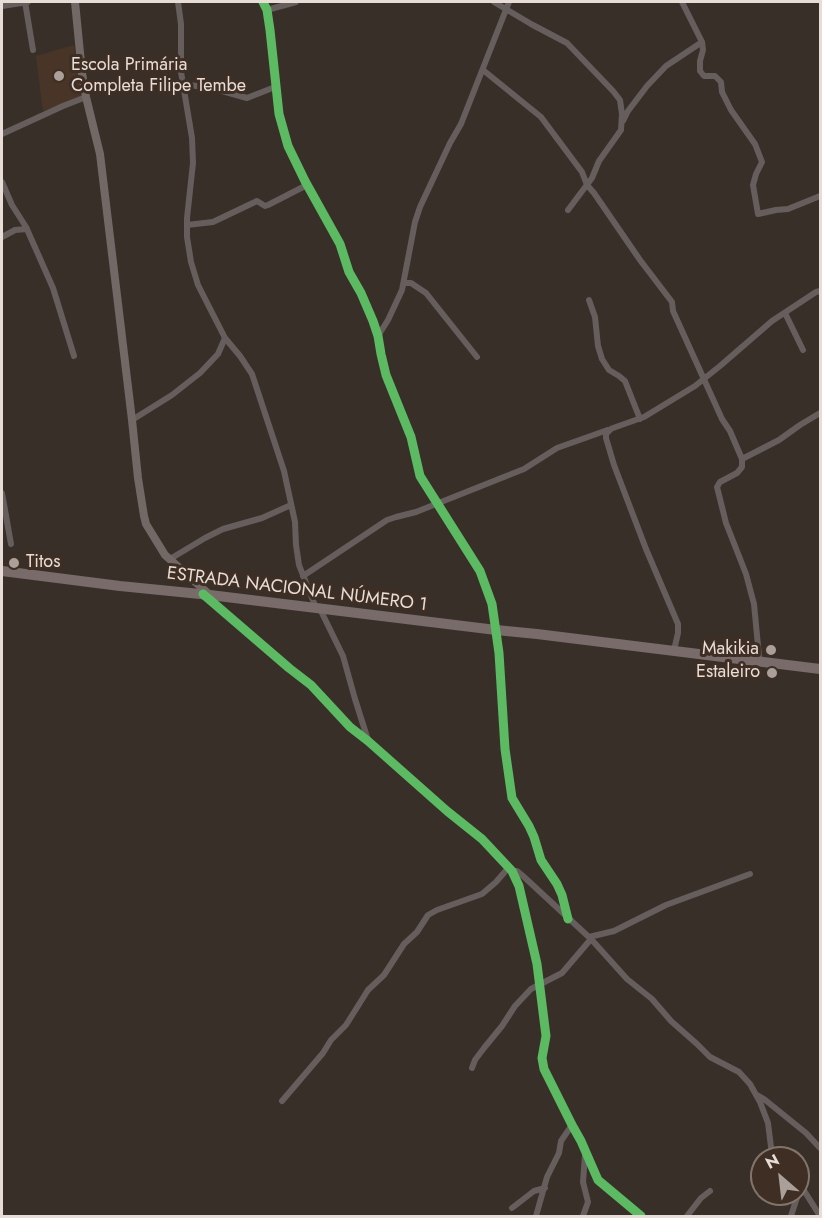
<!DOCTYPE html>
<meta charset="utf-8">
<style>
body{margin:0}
#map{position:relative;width:822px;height:1218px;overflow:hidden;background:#382f29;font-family:Jost,sans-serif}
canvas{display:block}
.frame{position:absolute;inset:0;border:3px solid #e8ddd6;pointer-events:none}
.north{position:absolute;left:750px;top:1146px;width:60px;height:60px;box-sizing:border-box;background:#3e2e23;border:2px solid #82746b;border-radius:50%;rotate:332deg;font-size:16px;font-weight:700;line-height:24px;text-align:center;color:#e8ddd6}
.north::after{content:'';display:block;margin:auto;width:21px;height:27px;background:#aaa099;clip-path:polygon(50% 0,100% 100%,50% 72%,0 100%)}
</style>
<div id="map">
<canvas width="822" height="1218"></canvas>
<div class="frame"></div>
<div class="north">N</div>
</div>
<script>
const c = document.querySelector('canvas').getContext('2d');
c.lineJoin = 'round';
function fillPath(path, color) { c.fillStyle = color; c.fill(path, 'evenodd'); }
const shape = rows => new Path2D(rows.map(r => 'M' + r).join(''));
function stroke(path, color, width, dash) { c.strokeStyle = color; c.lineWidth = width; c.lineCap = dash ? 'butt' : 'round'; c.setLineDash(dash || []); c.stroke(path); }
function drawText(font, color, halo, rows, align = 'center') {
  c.font = font + ' Jost,sans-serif'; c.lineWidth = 6; c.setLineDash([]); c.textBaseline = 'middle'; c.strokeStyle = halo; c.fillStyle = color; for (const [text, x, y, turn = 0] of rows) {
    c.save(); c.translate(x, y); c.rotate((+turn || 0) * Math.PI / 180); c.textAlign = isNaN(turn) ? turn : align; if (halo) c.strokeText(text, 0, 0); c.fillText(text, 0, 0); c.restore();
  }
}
fillPath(shape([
 [74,45,82,97,43,111,36,56]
]), '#493527');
stroke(shape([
 [25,2,33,50],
 [178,2,181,24,181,72,192,138,193,163,187,218,187,237,191,262,198,285,225,338,240,356,252,374,284,471,295,522,296,545,299,565,316,608],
 [263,2,267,10,270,30,279,114,288,146,305,181,340,244,349,272,361,293,373,321,378,336,381,354,386,375,411,437,420,476,480,571,492,604,499,653,505,749,512,798,529,826,534,837,541,860,557,884,562,895,568,919],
 [494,2,531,24,567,43,613,91,620,100,622,114,621,130,599,161,592,178,568,210],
 [682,2,702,42,703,50,700,61,700,71,704,76,715,76,721,82,722,92,731,110,755,144,762,162,756,174,753,185,758,214,776,210,788,209,820,196],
 [2,6,28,2],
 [267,10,296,2],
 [483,70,541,117,582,172,587,185,594,193,640,260,672,302,673,311,722,419,730,431,742,459,742,467,737,473,720,482,717,487,726,523,746,574,754,604,759,656],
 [184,84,215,89,247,98,275,87],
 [623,121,628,111,647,86,666,66,702,42],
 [2,134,63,106,86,97],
 [2,182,12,205,26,227,53,288,74,356],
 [187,225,213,222,257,201,265,206,268,205,307,185],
 [2,237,15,230,27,229],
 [404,283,411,283,426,293,477,357],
 [589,300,595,317,598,346,602,359,609,370,619,376,625,381,640,419],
 [785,313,803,350],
 [378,336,388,320,402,290,415,222,420,207,450,143,461,124,509,2],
 [132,420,172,395,200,373,218,354,225,338],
 [611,429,606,434,606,438,614,465,646,549,678,624,678,633,675,646],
 [742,459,779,440,800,425,820,413],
 [2,493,11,544],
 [170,559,205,538,223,529,262,518,291,505],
 [303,576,387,520,396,517,416,512,524,469,557,448,644,417,695,386,720,366,772,321,816,292,820,291],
 [206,596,289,668,311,685,350,727,368,741,447,811,482,839,512,871,519,886,537,964,546,1036,542,1058,544,1069,572,1125,581,1141,598,1180,641,1216],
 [320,609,343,656,355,699,368,740],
 [512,871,517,871,523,876,591,939,627,979,652,999,671,1021,697,1044,710,1057,739,1072,750,1084,760,1102,768,1123,771,1147,779,1158],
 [589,937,614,931,666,905,750,874],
 [472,1068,475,1060,484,1048,502,1026,515,1006,531,989,562,973,591,939],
 [757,1095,764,1099,806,1133,820,1148],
 [282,1101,323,1053,331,1040,346,1025,368,990,384,975,404,944,417,932,428,915,437,910,482,894,496,882,509,867],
 [798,1181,820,1216],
 [512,1208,534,1191,545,1188],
 [536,1216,547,1177,559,1153,561,1141,572,1125],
 [583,1216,588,1202,583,1182,585,1155],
 [687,1216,701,1198,710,1191],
 [791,1216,801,1185]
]), '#665e5d', 6);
stroke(shape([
 [75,2,82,73,86,97,100,154,132,420,138,478,144,516,146,524,165,555,210,595]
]), '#726866', 8);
stroke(shape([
 [2,571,120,586,210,595,496,630,537,634,820,669]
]), '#786b6a', 10);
stroke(shape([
 [263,2,267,10,270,30,279,114,288,146,305,181,340,244,349,272,361,293,373,321,378,336,381,354,386,375,411,437,420,476,480,571,492,604,499,653,505,749,512,798,529,826,534,837,541,860,557,884,562,895,568,919],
 [203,594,289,668,311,685,350,727,368,741,447,811,482,839,512,871,519,886,537,964,546,1036,542,1058,544,1069,572,1125,581,1141,598,1180,641,1216]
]), '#5cba63', 9);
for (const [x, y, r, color] of [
 [59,76,6,"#aaa099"],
 [14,563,6,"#aaa099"],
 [771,650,6,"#aaa099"],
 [772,673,6,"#aaa099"]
]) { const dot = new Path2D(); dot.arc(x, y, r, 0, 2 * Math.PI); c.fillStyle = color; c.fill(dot); stroke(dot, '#3e2e23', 2); }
drawText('18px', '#e8ddd6', '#3e2e23', [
 ["Escola Primária",71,66],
 ["Completa Filipe Tembe",71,87],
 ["Titos",26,563],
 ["Makikia",759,650,"right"],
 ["Estaleiro",760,673,"right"]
], 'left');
drawText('18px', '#e8ddd6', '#3e2e23', [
 ["ESTRADA NACIONAL NÚMERO 1",297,590,7]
]);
</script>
